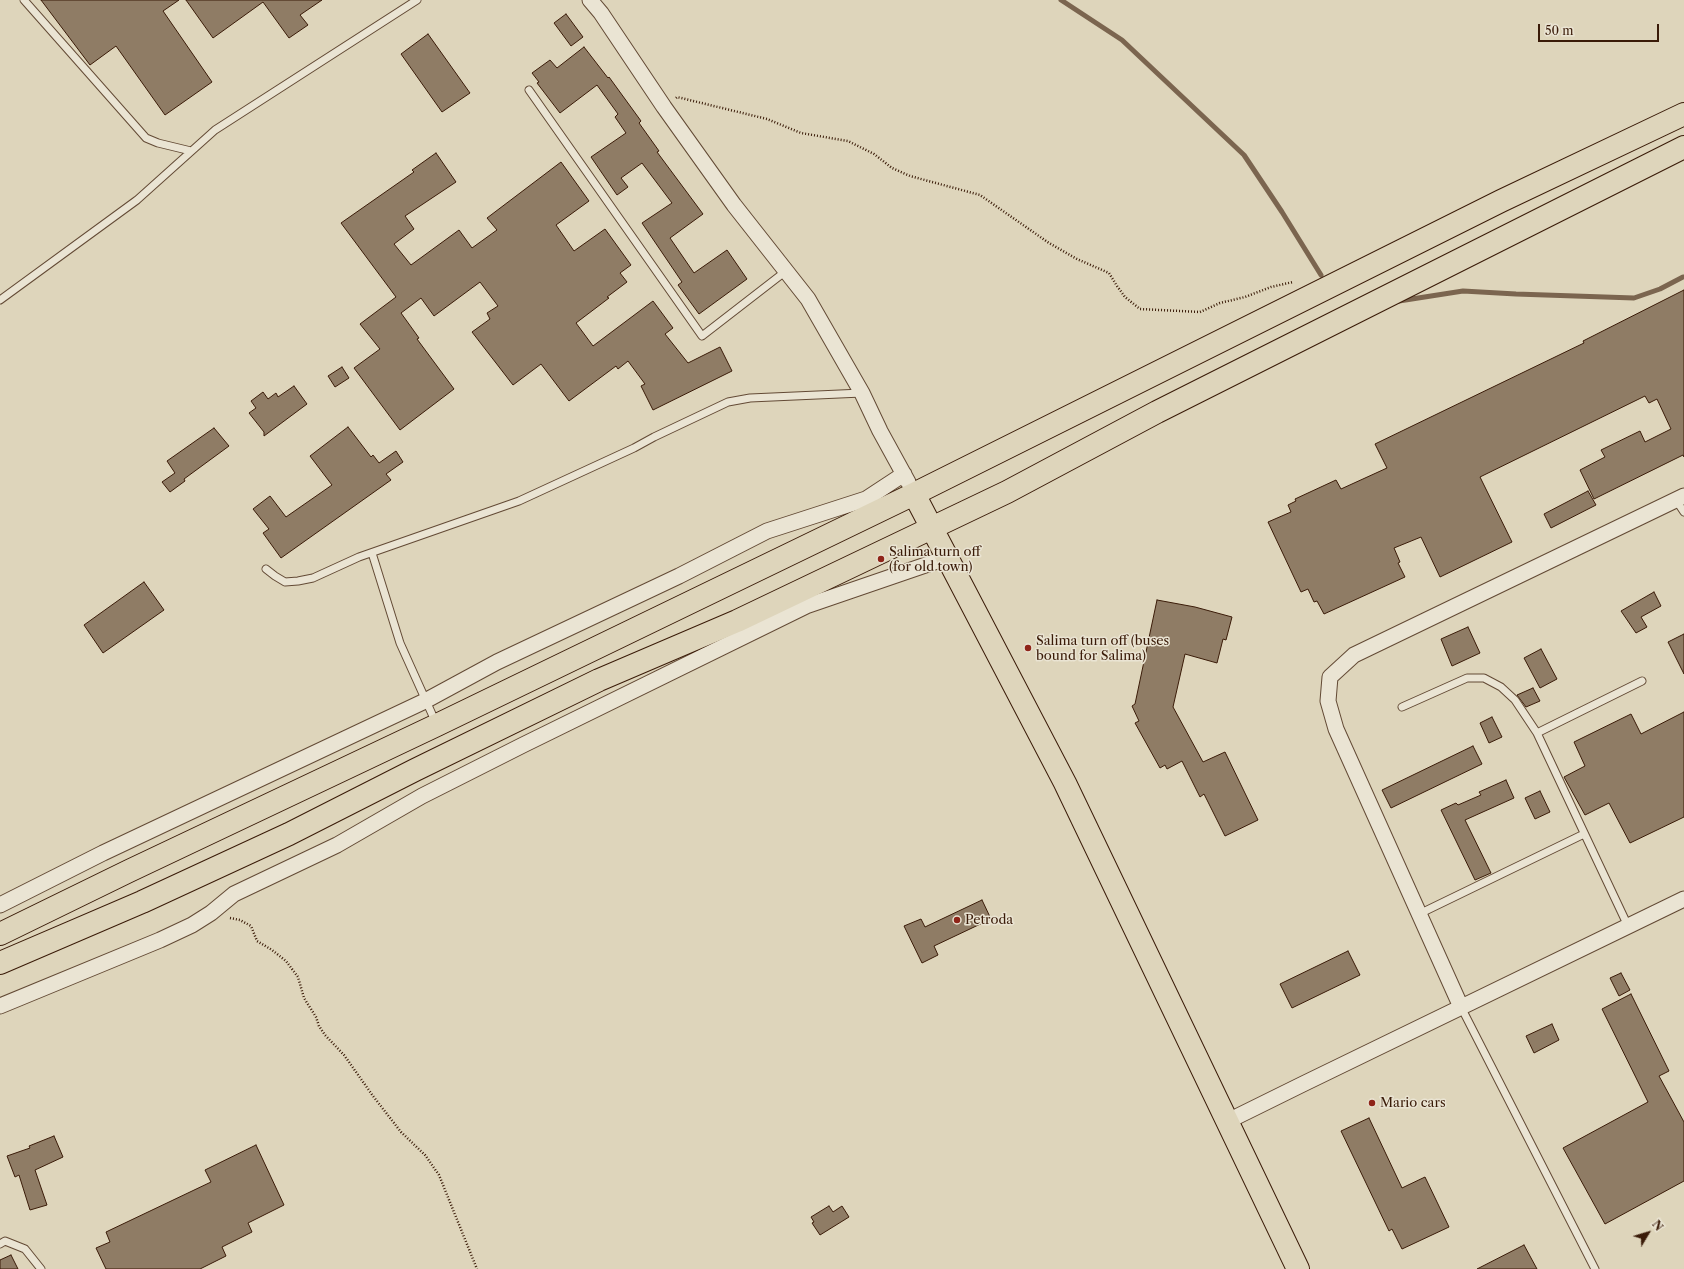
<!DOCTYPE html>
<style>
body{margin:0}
#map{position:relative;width:1684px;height:1269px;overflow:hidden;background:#ded5bb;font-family:"Libre Caslon Text",serif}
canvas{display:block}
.north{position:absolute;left:1628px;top:1213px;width:40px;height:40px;-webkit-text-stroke:3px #eae4d3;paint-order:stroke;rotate:52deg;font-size:11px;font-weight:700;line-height:16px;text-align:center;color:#3a1b08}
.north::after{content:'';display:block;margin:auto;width:14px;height:18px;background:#3a1b08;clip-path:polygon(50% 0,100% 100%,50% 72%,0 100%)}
.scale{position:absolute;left:1538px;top:24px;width:121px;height:18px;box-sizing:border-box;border:2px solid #3a1b08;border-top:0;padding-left:5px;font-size:12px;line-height:14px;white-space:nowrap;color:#3a1b08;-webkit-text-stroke:3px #eae4d3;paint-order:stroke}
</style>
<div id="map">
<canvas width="1684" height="1269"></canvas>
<div class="north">N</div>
<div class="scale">50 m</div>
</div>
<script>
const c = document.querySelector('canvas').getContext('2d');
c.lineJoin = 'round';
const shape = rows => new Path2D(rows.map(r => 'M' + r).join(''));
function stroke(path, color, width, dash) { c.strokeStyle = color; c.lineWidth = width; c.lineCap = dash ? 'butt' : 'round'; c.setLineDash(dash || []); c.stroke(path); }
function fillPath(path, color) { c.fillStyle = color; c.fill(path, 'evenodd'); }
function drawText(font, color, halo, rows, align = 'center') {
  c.font = font + ' "Libre Caslon Text",serif'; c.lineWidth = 3; c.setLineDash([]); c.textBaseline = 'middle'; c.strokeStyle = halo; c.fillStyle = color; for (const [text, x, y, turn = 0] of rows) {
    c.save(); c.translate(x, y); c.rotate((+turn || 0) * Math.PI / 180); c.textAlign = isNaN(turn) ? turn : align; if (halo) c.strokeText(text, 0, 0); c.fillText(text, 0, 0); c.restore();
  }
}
stroke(shape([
 [1061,0,1122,40,1244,155,1282,212,1321,275],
 [1399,301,1463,291,1516,294,1634,298,1660,289,1683,277]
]), '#7b654f', 5);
const building = shape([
 [41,0,179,0,163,11,212,82,165,115,116,46,90,65,41,0],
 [186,0,322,0,300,15,308,25,289,38,263,2,213,38,186,0],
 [566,14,583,37,571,46,554,23,566,14],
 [428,34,470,93,442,112,401,54,428,34],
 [584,47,608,78,609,77,641,121,639,123,659,151,657,152,703,214,670,238,694,273,727,250,747,279,699,314,678,285,682,282,642,223,672,203,642,163,621,178,628,187,617,195,591,157,626,133,615,117,618,114,597,85,560,113,537,83,539,82,532,73,550,60,557,68,584,47],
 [436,153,456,182,405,216,414,229,394,244,411,265,459,230,472,248,497,230,487,218,561,162,589,201,556,225,574,251,605,229,631,265,620,273,627,282,607,297,609,298,576,323,593,346,653,301,673,328,665,334,688,363,720,347,732,371,653,410,641,386,645,384,628,361,618,369,616,366,569,401,541,364,513,385,472,332,490,319,487,313,498,306,480,282,434,316,421,298,401,313,419,338,417,339,454,389,400,430,354,368,380,349,360,324,396,297,341,223,414,172,412,170,436,153],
 [1684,290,1684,457,1683,455,1594,499,1580,470,1605,457,1601,450,1640,431,1645,442,1671,429,1657,399,1649,403,1645,396,1480,477,1512,542,1440,577,1421,537,1394,548,1400,562,1398,563,1405,577,1324,614,1317,601,1314,602,1308,589,1301,592,1268,522,1291,512,1288,505,1296,501,1295,499,1336,480,1341,489,1387,468,1375,444,1584,343,1583,341,1684,290],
 [342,367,349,378,335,387,328,376,342,367],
 [294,386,307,404,264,436,264,432,249,413,256,408,251,401,263,392,268,399,276,393,278,397,294,386],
 [348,427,371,457,373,455,379,463,396,451,403,462,386,474,391,480,281,558,263,533,269,529,253,509,270,496,286,517,332,485,310,456,348,427],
 [214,428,229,446,184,479,185,481,170,492,162,482,175,473,167,461,214,428],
 [1588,491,1596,505,1551,528,1544,514,1588,491],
 [144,582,164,610,103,653,84,625,144,582],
 [1654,592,1661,606,1641,617,1647,627,1636,633,1621,611,1654,592],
 [1157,600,1195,607,1232,617,1226,640,1223,639,1217,663,1185,654,1173,707,1203,762,1225,752,1258,820,1225,836,1204,794,1200,797,1182,761,1167,769,1165,765,1160,768,1135,723,1139,721,1132,706,1135,704,1157,600],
 [1468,627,1480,653,1452,666,1441,639,1468,627],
 [1684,634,1684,674,1668,642,1684,634],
 [1541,649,1557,679,1540,688,1524,658,1541,649],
 [1533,688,1540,701,1526,707,1517,695,1533,688],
 [1684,712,1684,817,1630,843,1609,803,1585,815,1564,777,1585,766,1574,742,1631,714,1641,734,1684,712],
 [1492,717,1502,737,1489,743,1480,723,1492,717],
 [1473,746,1482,764,1391,808,1382,790,1473,746],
 [1506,780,1514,798,1465,820,1491,873,1475,880,1441,810,1456,803,1458,805,1481,795,1479,792,1506,780],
 [1540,791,1550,812,1535,819,1525,798,1540,791],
 [982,900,991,919,934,946,938,955,922,963,904,926,921,919,925,927,982,900],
 [1348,951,1360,975,1292,1008,1280,984,1348,951],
 [1621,973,1630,990,1619,996,1610,978,1621,973],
 [1631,994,1669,1071,1659,1076,1684,1122,1684,1181,1605,1224,1563,1148,1648,1102,1602,1009,1631,994],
 [1552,1024,1559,1040,1534,1053,1526,1036,1552,1024],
 [1369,1118,1402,1188,1425,1177,1449,1227,1402,1249,1392,1229,1389,1231,1341,1131,1369,1118],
 [54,1136,63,1157,35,1170,47,1205,30,1210,19,1175,15,1177,7,1156,30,1148,29,1146,54,1136],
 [256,1145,284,1205,248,1223,252,1232,222,1247,226,1256,200,1269,106,1269,96,1248,110,1242,106,1232,211,1182,205,1170,256,1145],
 [829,1206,833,1212,842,1206,849,1217,820,1235,812,1223,814,1222,811,1217,829,1206],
 [1524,1245,1537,1269,1477,1269,1524,1245],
 [11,1255,18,1269,0,1269,0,1260,11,1255]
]);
fillPath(building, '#8f7c65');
stroke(building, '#3a1b08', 1);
const lane = shape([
 [24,0,146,138,158,143,191,151],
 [529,90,702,336,786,271],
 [0,300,137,200,215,130,417,0],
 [1676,500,1684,512],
 [372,553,400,643,436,723],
 [266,569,275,576,285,582,298,581,313,578,359,557,519,501,634,448,654,437,728,402,750,398,862,393],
 [1402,707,1467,678,1484,678,1501,687,1515,700,1537,733,1628,926],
 [1537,733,1642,681],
 [1419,914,1584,834],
 [1461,1007,1595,1269],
 [0,1244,5,1241,25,1249,41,1269]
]);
const street = shape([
 [590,0,601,13,664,107,734,205,808,299,862,393,880,431,908,482],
 [0,905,103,853,425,701,497,662,679,576,767,531,866,499,904,474],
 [0,1006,160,940,192,925,211,913,234,894,337,845,422,796,523,745,806,606,946,558],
 [1461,1007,1336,729,1328,701,1330,677,1354,655,1684,496],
 [1228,1121,1303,1084,1684,899]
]);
const highway = shape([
 [914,494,1065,783,1298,1269],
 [0,934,129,871,437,725,914,494,1501,201,1684,114],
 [0,963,142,902,289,834,415,770,599,680,737,621,1007,492,1157,412,1684,147]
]);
stroke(lane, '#634a35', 9);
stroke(street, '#634a35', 17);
stroke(highway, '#3a1b08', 24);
stroke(shape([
 [676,98,677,97,767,119,801,133,848,141,874,154,892,168,910,176,980,195,1049,243,1077,259,1109,273,1117,286,1125,297,1140,309,1200,312,1220,303,1245,297,1271,287,1293,282],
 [230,918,240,920,251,926,257,941,272,950,286,961,298,977,304,998,316,1017,319,1026,325,1035,344,1055,373,1096,401,1132,425,1155,439,1175,477,1269]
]), '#3a1b08', 2.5, [1, 2]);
stroke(lane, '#eae4d3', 7);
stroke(street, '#eae4d3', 15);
stroke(highway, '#ded5bb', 22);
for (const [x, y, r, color] of [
 [881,559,4,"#8f2418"],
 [1028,648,4,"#8f2418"],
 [957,920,4,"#8f2418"],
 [1372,1103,4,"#8f2418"]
]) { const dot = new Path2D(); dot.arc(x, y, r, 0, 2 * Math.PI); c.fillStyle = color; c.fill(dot); stroke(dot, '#eae4d3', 1.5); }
drawText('13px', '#3a1b08', '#eae4d3', [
 ["Salima turn off",889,552],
 ["(for old town)",889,567],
 ["Salima turn off (buses",1036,641],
 ["bound for Salima)",1036,656],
 ["Petroda",965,920],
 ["Mario cars",1380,1103]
], 'left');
</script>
